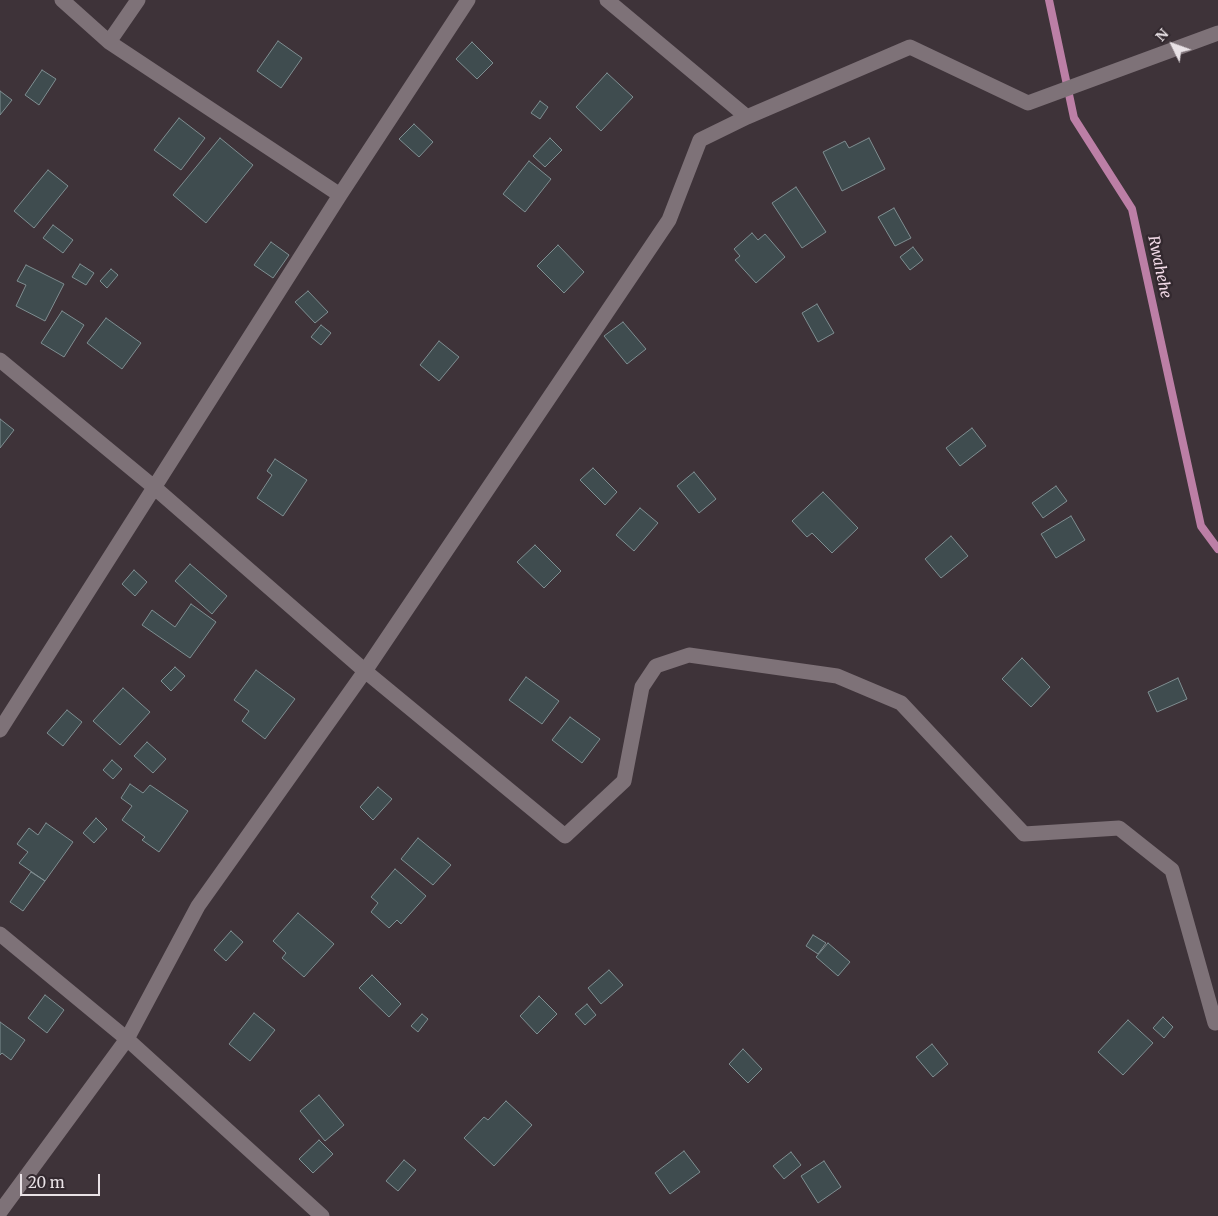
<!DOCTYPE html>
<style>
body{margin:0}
#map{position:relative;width:1218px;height:1216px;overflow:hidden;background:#3e3339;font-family:Merriweather,serif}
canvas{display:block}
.north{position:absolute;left:1148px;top:20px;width:50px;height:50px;-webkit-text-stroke:4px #33292f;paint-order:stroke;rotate:312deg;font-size:14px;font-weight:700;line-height:20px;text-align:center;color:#e9e2e6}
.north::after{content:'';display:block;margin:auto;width:18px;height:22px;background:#e9e2e6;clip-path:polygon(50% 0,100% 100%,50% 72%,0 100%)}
.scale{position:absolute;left:20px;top:1174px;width:80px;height:22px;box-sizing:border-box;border:2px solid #e9e2e6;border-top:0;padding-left:6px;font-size:15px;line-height:18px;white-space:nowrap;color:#e9e2e6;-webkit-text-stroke:4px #33292f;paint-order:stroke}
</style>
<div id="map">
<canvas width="1218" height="1216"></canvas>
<div class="north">N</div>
<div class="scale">20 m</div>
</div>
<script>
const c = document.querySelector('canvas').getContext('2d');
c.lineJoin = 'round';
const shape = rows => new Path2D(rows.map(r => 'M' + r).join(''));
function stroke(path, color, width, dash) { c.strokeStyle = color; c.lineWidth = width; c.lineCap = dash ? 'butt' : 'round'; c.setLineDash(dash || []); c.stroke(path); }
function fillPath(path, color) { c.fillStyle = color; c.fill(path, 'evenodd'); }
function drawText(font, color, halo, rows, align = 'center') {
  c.font = font + ' Merriweather,serif'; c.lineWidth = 5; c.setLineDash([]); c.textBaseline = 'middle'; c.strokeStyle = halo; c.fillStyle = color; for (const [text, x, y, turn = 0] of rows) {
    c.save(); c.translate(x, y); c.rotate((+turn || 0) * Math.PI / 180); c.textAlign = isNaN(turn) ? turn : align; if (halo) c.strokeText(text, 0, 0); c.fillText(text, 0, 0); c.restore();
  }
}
stroke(shape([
 [1049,0,1074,118,1132,209,1201,526,1218,549]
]), '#bc7fa6', 8);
const building = shape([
 [278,41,302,58,281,88,257,71,278,41],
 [472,42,493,63,477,79,456,59,472,42],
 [42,70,56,79,39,105,25,95,42,70],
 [607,73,633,97,601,131,576,107,607,73],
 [0,91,12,100,0,115,0,91],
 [540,101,548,107,540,119,531,113,540,101],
 [179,118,205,138,181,170,154,150,179,118],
 [414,124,433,142,419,157,399,139,414,124],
 [220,138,253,165,206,223,173,195,220,138],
 [550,138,562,150,545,167,533,156,550,138],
 [869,138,885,169,842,191,823,152,845,141,849,148,869,138],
 [529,161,551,179,525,212,503,194,529,161],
 [48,170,68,186,34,228,14,211,48,170],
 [796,187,826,232,802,248,772,203,796,187],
 [894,208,911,238,895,246,878,217,894,208],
 [53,225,73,240,63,253,43,238,53,225],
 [752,233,758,240,765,234,785,257,756,283,735,260,740,256,734,249,752,233],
 [271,242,289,255,273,278,254,265,271,242],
 [558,245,584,272,564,293,537,266,558,245],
 [913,247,923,260,910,270,900,257,913,247],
 [80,264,94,273,86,285,72,277,80,264],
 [26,265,64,284,45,321,16,306,26,285,17,281,26,265],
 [111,269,118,275,107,288,100,281,111,269],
 [308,291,328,312,315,323,295,302,308,291],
 [817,304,834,333,818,342,802,313,817,304],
 [62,311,84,325,64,357,41,343,62,311],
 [106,318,141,343,122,369,87,343,106,318],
 [623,322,646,349,627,364,604,336,623,322],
 [321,325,331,333,321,345,311,337,321,325],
 [439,341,459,357,439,381,420,365,439,341],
 [0,419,14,430,0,448,0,419],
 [972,428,986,446,960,466,946,448,972,428],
 [275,459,307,480,283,516,257,498,272,475,267,471,275,459],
 [593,468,617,492,605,505,580,480,593,468],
 [694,472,716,499,699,513,677,486,694,472],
 [1056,486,1067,501,1043,518,1032,503,1056,486],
 [823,492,858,528,832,553,812,533,807,537,792,521,823,492],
 [640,508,658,523,634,551,616,535,640,508],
 [1071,516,1085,540,1056,558,1041,534,1071,516],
 [951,536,968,556,941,578,925,559,951,536],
 [535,545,561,571,544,588,517,562,535,545],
 [190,564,227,596,212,614,175,581,190,564],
 [134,570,147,582,135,596,122,584,134,570],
 [191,604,216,622,190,658,142,625,152,610,175,627,191,604],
 [1022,658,1050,687,1031,707,1002,679,1022,658],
 [175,667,185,676,171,691,161,681,175,667],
 [256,670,295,699,265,739,242,721,249,711,234,700,256,670],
 [526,677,559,701,542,724,509,700,526,677],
 [1178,678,1187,699,1157,712,1148,692,1178,678],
 [123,688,150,712,120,745,93,721,123,688],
 [67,710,82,722,63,746,47,733,67,710],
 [570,717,600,739,582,763,552,740,570,717],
 [147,742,166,759,153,773,134,756,147,742],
 [112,760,122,769,113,779,103,770,112,760],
 [130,784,143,793,150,785,188,811,159,852,142,840,145,837,122,820,132,806,121,798,130,784],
 [378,787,392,799,373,820,360,807,378,787],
 [96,818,107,829,94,843,83,833,96,818],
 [46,823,73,842,45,881,19,863,28,852,17,844,29,828,38,835,46,823],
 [418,838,451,865,433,885,401,859,418,838],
 [395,869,426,896,401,924,397,920,389,928,371,912,378,903,371,897,395,869],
 [31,872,45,881,23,911,10,902,31,872],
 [298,913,334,944,304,977,282,958,286,953,273,941,298,913],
 [231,931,243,942,226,961,214,950,231,931],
 [813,935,826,943,818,954,806,946,813,935],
 [828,943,850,962,838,976,816,957,828,943],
 [609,970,623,985,601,1004,588,988,609,970],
 [372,975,401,1004,389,1017,359,988,372,975],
 [45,995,64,1010,47,1033,28,1018,45,995],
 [539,996,557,1014,537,1034,520,1016,539,996],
 [587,1004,596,1015,585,1025,575,1014,587,1004],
 [254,1013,275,1030,250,1061,229,1044,254,1013],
 [422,1014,428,1019,418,1032,411,1026,422,1014],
 [1163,1017,1173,1027,1164,1038,1153,1028,1163,1017],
 [1128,1020,1153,1043,1123,1075,1098,1052,1128,1020],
 [0,1022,25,1040,11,1060,2,1053,0,1055,0,1022],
 [932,1044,948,1064,933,1077,916,1057,932,1044],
 [743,1049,762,1069,748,1083,729,1064,743,1049],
 [319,1095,344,1125,325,1141,300,1111,319,1095],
 [506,1101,532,1125,494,1166,464,1138,484,1117,488,1120,506,1101],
 [319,1140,333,1154,313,1173,299,1159,319,1140],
 [684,1151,700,1172,670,1194,655,1173,684,1151],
 [791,1152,801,1165,784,1179,773,1166,791,1152],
 [404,1160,416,1170,398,1191,386,1181,404,1160],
 [824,1161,841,1187,818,1203,801,1176,824,1161]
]);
fillPath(building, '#3f4c4f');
stroke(building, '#7f8e91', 1);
stroke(shape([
 [62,0,109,42,340,195],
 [607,0,747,117],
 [109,42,138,0],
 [0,360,155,488,365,671,565,836,624,781,642,687,656,666,689,655,837,676,901,703,1024,834,1119,828,1172,870,1215,1023],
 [0,730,340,195,468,0],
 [0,934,127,1039,322,1216],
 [0,1212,127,1039,198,906,365,671,669,220,700,140,747,117,910,47,1028,103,1218,33]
]), '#7e7278', 15);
drawText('italic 15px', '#f2dae7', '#33292f', [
 ["Rwahehe",1159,267,78]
]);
</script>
